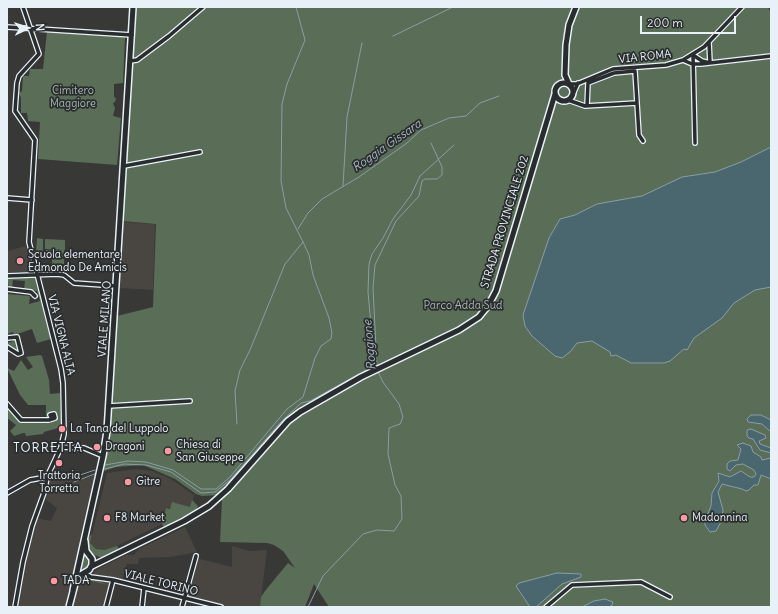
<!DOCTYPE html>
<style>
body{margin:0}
#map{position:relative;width:778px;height:614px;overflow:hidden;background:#383837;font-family:Delius,sans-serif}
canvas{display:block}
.frame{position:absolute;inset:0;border:8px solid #e8f1f8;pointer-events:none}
.north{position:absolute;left:8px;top:8px;width:40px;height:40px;-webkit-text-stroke:3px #2a2d2e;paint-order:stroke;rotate:86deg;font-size:11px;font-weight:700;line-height:16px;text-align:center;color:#e8f1f8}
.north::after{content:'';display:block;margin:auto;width:14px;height:18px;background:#e8f1f8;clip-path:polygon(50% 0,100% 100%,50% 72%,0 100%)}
.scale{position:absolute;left:640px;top:16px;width:96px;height:18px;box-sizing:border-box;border:2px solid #e8f1f8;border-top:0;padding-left:5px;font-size:12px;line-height:14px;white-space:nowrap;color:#e8f1f8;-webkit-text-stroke:3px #2a2d2e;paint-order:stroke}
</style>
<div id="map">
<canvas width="778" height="614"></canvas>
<div class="frame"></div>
<div class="north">N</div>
<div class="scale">200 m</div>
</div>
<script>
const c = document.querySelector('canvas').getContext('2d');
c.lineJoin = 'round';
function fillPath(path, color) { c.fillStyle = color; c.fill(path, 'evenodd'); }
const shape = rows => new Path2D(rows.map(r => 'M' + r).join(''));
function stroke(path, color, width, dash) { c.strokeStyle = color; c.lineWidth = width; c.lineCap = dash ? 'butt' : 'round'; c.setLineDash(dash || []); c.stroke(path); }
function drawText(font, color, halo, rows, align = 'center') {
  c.font = font + ' Delius,sans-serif'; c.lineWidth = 3.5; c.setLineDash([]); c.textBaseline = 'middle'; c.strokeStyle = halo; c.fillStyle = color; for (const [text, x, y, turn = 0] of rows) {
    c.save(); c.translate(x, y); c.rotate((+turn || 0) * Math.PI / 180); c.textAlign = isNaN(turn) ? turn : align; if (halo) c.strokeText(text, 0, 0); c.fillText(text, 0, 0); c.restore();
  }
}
fillPath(shape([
 [122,222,155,224,153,290,118,288],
 [26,246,33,272,16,272,7,273,7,251],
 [136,469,152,471,171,479,194,495,191,507,166,508,162,524,117,546,104,550,97,550,90,543,107,473],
 [94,475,99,476,68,607,12,607,19,567,32,517,51,521,57,508,46,500,49,481,72,478,75,482],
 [185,527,197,552,171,557,139,558,138,564,127,564,122,582,112,580,106,607,69,607,76,582,84,573,96,577,94,576,94,571,126,555,134,555,139,549],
 [232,546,249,551,267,550,260,607,223,607,185,598,196,558,232,567]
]), '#494541');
fillPath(shape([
 [135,7,768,7,771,13,771,607,329,607,314,584,305,607,260,607,261,597,265,591,288,563,295,568,283,551,274,545,267,543,220,542,222,499,219,495,202,496,196,494,175,479,143,465,116,467,101,472,117,316,153,307,156,224,122,221],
 [47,31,125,37,123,83,114,84,114,97,116,98,115,102,113,103,115,108,113,116,121,118,117,165,38,159,40,122,28,121,27,113,21,113,21,98,19,93,22,91,23,76,29,76,30,69,43,69],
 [37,238,43,239,43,253,36,252],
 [45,239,65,240,65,250,45,249],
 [46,250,64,250,64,257,46,257],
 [52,258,64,259,64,264,52,264],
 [55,265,66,265,66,272,55,272],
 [12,277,35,277,51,339,37,343,32,329,14,335,13,332,7,334,7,294,30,296,29,304,40,301,37,291,24,289,25,281,13,280,12,287,9,287,7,279],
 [14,338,16,338,20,352,18,352,7,345,7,343,14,341],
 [40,355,42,356,49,380,50,394,60,393,62,427,44,432,43,434,26,436,25,433,23,433,14,436,10,431,16,425,7,418,7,406,20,422,50,423,56,419,53,413,46,418,46,405,28,405,20,395,7,368,14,371,21,360,28,370,33,367,26,357],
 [192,500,198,506,195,512,146,537,164,528,162,524,166,508,170,509,172,502,190,507],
 [92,534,90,543,96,549,104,550,117,546,119,549,102,558,92,554,87,543,89,537],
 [84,556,88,556,91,561,89,568,84,570,80,567],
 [85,577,109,585,83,579,82,581,80,581,73,607,71,607,77,584,81,578]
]), '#596d57');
const water = shape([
 [771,147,771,287,755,290,734,303,722,318,694,338,687,350,684,349,670,361,664,363,631,363,616,355,611,356,610,352,592,341,577,343,570,352,562,358,555,356,532,336,525,326,523,315,549,238,560,219,575,215,597,204,642,196,682,177,715,172,741,162,771,147],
 [751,415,761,415,771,420,771,432,762,424,748,422,747,419,751,415],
 [751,429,765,435,766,438,759,441,760,444,771,448,771,453,760,450,753,439,749,438,747,436,747,430,751,429],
 [743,443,751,446,753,452,761,457,762,460,771,458,771,479,761,475,758,485,754,485,749,490,746,491,742,489,722,484,718,492,723,510,722,520,716,531,710,532,705,525,705,521,711,506,712,493,719,481,718,473,730,477,741,471,750,477,754,477,756,474,754,470,743,464,736,465,730,471,727,469,727,464,730,461,738,460,741,449,737,445,743,443],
 [557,573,581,574,581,577,562,584,536,607,530,607,516,586,519,583,557,573],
 [605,599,613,602,612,605,609,607,582,607,594,601,605,599]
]);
fillPath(water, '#4a666f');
stroke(water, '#899ea6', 1);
stroke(shape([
 [393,36,453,7],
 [343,186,347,117,362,43],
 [298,229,308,213,322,199,359,177,407,143,421,130,449,118,466,116,480,103,499,96],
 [377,367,373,288,375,265,396,221,419,196,422,181,425,179,437,179,442,175,442,167,431,143],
 [237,424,235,391,240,370,250,350,285,264,303,242,286,208,281,181,282,104,287,84,305,40,296,7],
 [105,465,128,461,146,462,173,470,201,489,216,489,230,477,287,409,303,397,315,358,321,346,331,339,332,333,329,318,313,275,309,255,303,242],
 [105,469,124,464,146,465,171,472,201,493,215,492,230,480,281,422,301,403,310,401,368,369,371,365,373,347,368,292,369,264,372,254,383,238,393,219,411,195,420,176,454,145],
 [49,480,80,475,95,470],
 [74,482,97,473],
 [68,486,70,484],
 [7,496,11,493],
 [308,607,323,576,363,534,377,530,394,531,402,519,401,496,395,485,388,454,389,428,400,424,403,417,399,404,383,382,378,372]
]), '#899ea6', 1);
const street = shape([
 [7,27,132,35],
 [693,55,695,143],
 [693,55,702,61,710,63,709,42],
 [683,60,692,64,701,64,771,56],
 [130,61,137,60,169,36,203,7],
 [570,84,577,84,613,69,666,65,683,60,704,47,742,7],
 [574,92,578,83],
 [568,100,585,106,637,103],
 [587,106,588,83,614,73,635,71,639,135,643,141],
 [124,166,200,152],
 [7,198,32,200],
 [7,276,57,274,64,275,74,283,116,286],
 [7,289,31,292,35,296],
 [7,338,17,337,21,353,18,354,7,347],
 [7,404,21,420,49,420,55,418,54,414,50,415,52,419],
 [109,406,190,401],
 [61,447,84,448,103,456],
 [7,493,30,480,47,477],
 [84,573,91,577,113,580,221,607],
 [15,607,23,562,32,526,45,490,47,477,61,447,64,434,63,383,61,369,29,242,35,140,15,111,17,83,19,76,39,54,23,7],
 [106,607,113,580],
 [142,607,144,588],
 [182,607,196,556],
 [546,607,572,585,641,582,670,597]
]);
const secondary = shape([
 '555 92a9 9 0 1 1 18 0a9 9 0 1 1-18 0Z',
 [569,84,565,75,566,45,569,25,576,7],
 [92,566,184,521,209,506,228,489,288,421,300,412,361,377,459,330,479,317,488,306,496,291,555,94],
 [73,590,103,456,107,431,133,7],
 [69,607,76,580,79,576,89,570,92,565,92,559,86,551,85,541]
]);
stroke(street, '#e8f1f8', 6);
stroke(secondary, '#e8f1f8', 8);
stroke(street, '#2a2d2e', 3.5);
stroke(secondary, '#2a2d2e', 5);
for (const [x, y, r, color] of [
 [20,261,4,"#ff9aa2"],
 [62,429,4,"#ff9aa2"],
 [97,447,4,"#ff9aa2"],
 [168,451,4,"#ff9aa2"],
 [59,463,4,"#ff9aa2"],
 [128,482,4,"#ff9aa2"],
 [107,518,4,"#ff9aa2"],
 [684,518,4,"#ff9aa2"],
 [54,581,4,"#ff9aa2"]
]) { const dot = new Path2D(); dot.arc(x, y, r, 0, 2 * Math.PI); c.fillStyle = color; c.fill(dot); stroke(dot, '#2a2d2e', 1.5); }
drawText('11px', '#e8f1f8', '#2a2d2e', [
 ["VIA ROMA",645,57,-6],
 ["STRADA PROVINCIALE 202",505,222,-73],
 ["VIALE MILANO",105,319,-86],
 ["VIA VIGNA ALTA",61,335,76],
 ["VIALE TORINO",161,583,14]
]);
drawText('11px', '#a8b6b0', '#2a2d2e', [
 ["Cimitero",73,91],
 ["Maggiore",73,104],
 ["Parco Adda Sud",463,306]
]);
drawText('11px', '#e8f1f8', '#2a2d2e', [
 ["Scuola elementare",28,255],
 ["Edmondo De Amicis",28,268],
 ["La Tana del Luppolo",70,429],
 ["Chiesa di",176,445],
 ["San Giuseppe",176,458],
 ["Dragoni",105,447],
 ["Trattoria",59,476,"center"],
 ["Torretta",59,489,"center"],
 ["Gitre",136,482],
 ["F8 Market",115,518],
 ["Madonnina",692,518],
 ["TADA",62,581]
], 'left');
drawText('italic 12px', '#a9b9c1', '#2a2d2e', [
 ["Roggia Gissara",387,146,-35],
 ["Roggione",370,345,-95]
]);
c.letterSpacing = '1px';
drawText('13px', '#e8f1f8', '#2a2d2e', [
 ["TORRETTA",48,448]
]);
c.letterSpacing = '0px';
</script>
